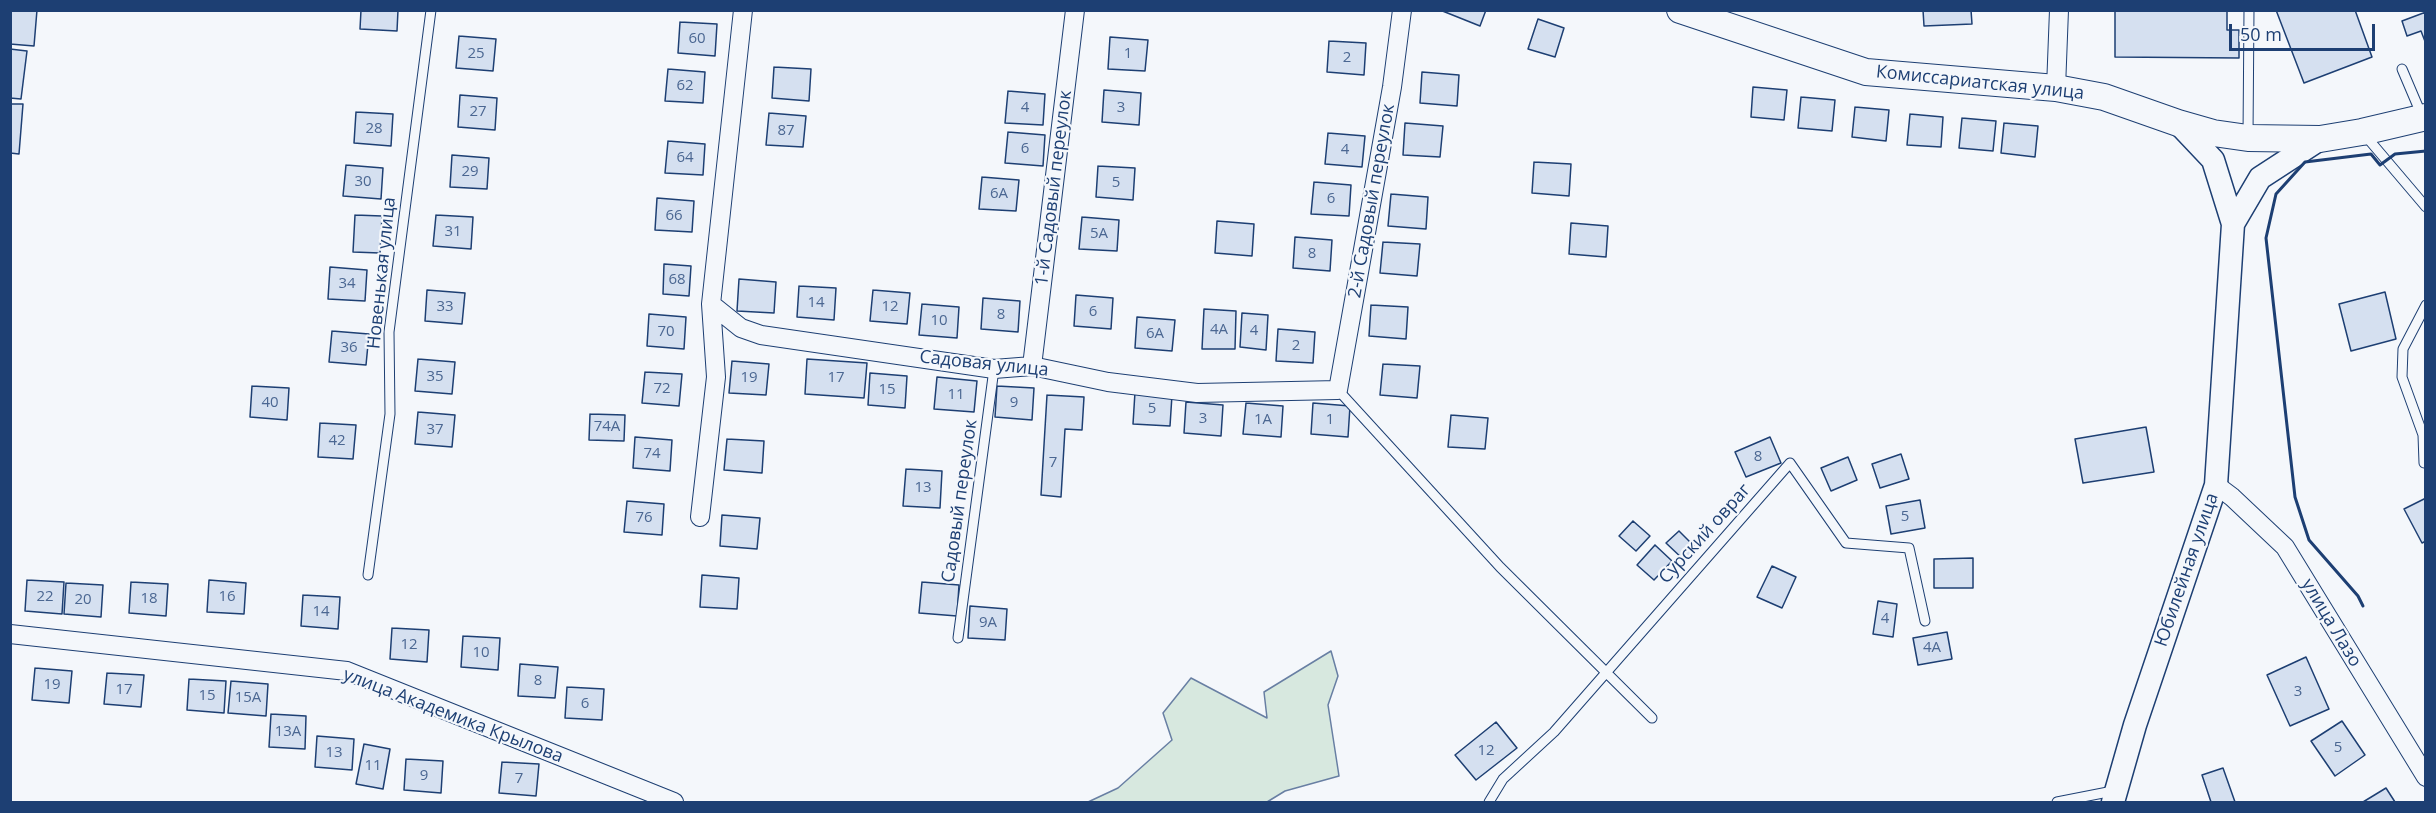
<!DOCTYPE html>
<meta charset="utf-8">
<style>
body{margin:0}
#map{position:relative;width:2436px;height:813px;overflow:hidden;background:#f4f7fb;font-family:"Open Sans",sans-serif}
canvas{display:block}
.frame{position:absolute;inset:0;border:12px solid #1d3f73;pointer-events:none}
.scale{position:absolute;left:2229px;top:24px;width:146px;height:27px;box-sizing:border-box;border:3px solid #1d3f73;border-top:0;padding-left:8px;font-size:18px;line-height:21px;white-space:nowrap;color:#1d3f73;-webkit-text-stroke:4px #f4f7fb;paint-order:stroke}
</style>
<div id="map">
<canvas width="2436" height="813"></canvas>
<div class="frame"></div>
<div class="scale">50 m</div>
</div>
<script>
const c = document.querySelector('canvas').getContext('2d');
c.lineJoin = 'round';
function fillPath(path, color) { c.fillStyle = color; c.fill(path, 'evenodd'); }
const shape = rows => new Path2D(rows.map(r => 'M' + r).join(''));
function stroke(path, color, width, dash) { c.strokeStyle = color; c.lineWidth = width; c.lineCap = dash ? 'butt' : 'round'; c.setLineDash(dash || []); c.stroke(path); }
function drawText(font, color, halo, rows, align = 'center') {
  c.font = font + ' "Open Sans",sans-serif'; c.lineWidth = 4.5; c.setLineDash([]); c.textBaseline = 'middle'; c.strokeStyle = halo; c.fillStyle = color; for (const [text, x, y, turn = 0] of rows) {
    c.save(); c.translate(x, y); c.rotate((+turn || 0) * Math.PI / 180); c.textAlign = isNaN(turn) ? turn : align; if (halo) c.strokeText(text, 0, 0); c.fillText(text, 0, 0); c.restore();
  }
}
const green = shape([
 [1331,651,1338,676,1328,705,1339,776,1285,791,1267,802,1088,802,1118,788,1172,740,1163,713,1191,678,1267,718,1264,692,1331,651]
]);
fillPath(green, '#d7e8df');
stroke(green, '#687fa3', 1.5);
const building = shape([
 [10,10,37,10,34,46,10,44,10,10],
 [361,10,398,10,397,31,360,29,361,10],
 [1440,10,1486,10,1480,26,1440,10],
 [1923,10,1971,10,1972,24,1924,26,1923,10],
 [2115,10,2227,10,2227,30,2239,30,2239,58,2115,57,2115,10],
 [2276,10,2355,10,2372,57,2304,83,2276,10],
 [2426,12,2426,44,2421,31,2407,36,2402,21,2426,12],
 [1538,19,1564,28,1555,57,1528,49,1538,19],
 [680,22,717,24,715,56,678,53,680,22],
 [459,36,496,39,493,71,456,68,459,36],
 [1110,37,1148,40,1145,71,1108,69,1110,37],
 [1329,41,1366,43,1364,75,1327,72,1329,41],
 [10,49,27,51,21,99,10,98,10,49],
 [774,67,811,69,809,101,772,98,774,67],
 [668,69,705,72,703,103,665,101,668,69],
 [1422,72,1459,75,1457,106,1420,103,1422,72],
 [1753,87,1787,90,1784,120,1751,117,1753,87],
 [1104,90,1141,93,1139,125,1102,122,1104,90],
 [1008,91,1045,94,1043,125,1005,123,1008,91],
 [460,95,497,98,495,130,458,127,460,95],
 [1801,97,1835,100,1832,131,1798,128,1801,97],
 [10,104,23,104,19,154,10,153,10,104],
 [1855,107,1889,110,1886,141,1852,137,1855,107],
 [356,112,393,114,391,146,354,143,356,112],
 [769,113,806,116,803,147,766,145,769,113],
 [1910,114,1943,117,1941,147,1907,145,1910,114],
 [1962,118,1996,121,1993,151,1959,148,1962,118],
 [1405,123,1443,126,1440,157,1403,155,1405,123],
 [2004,123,2038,126,2035,157,2001,153,2004,123],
 [1008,132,1045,135,1043,166,1005,163,1008,132],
 [1328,133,1365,136,1362,167,1325,164,1328,133],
 [668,141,705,144,703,175,665,173,668,141],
 [452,155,489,158,487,189,450,187,452,155],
 [1534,162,1571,164,1569,196,1532,193,1534,162],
 [346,165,383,168,381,199,343,196,346,165],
 [1098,166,1135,168,1133,200,1096,197,1098,166],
 [982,177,1019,180,1016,211,979,209,982,177],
 [1314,182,1351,185,1349,216,1311,214,1314,182],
 [1391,194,1428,197,1426,229,1388,226,1391,194],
 [657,198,694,201,692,232,655,230,657,198],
 [355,215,382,216,380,253,353,252,355,215],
 [436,215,473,217,471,249,433,246,436,215],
 [1082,217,1119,220,1117,251,1079,249,1082,217],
 [1217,221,1254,224,1252,256,1215,253,1217,221],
 [1571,223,1608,226,1606,257,1569,254,1571,223],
 [1295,237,1332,240,1330,271,1293,268,1295,237],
 [1383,242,1420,244,1417,276,1380,273,1383,242],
 [664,264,691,266,689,296,663,294,664,264],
 [330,267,367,270,365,301,328,299,330,267],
 [739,279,776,282,774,313,737,311,739,279],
 [799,286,836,288,834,320,797,317,799,286],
 [427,290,465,293,462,324,425,321,427,290],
 [873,290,910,293,907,324,870,321,873,290],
 [2385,292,2396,339,2351,351,2339,304,2385,292],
 [1076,295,1113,298,1111,329,1074,326,1076,295],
 [983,298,1020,301,1018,332,981,329,983,298],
 [922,304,959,307,957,338,919,335,922,304],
 [1371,305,1408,307,1406,339,1369,336,1371,305],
 [1204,309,1236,311,1235,349,1202,349,1204,309],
 [1242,313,1268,315,1266,350,1240,347,1242,313],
 [649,314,686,317,684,349,647,346,649,314],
 [1137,317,1175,320,1172,351,1135,348,1137,317],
 [1278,329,1315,332,1313,363,1276,361,1278,329],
 [332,331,369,334,366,365,329,362,332,331],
 [418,359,455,362,452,394,415,391,418,359],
 [807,359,867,363,864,398,805,394,807,359],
 [732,361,769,364,766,395,729,393,732,361],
 [1383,364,1420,366,1417,398,1380,395,1383,364],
 [645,372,682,374,679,406,642,403,645,372],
 [870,373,907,376,905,408,868,405,870,373],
 [937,377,977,381,974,412,934,409,937,377],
 [252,386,289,388,287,420,250,417,252,386],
 [997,386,1034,388,1032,420,995,417,997,386],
 [1135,392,1172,395,1170,426,1133,424,1135,392],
 [1047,395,1084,397,1082,430,1065,429,1061,497,1041,495,1047,395],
 [1186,402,1223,405,1221,436,1184,433,1186,402],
 [1246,403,1283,406,1281,437,1243,434,1246,403],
 [1313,403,1350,406,1348,437,1311,434,1313,403],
 [418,412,455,415,452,447,415,444,418,412],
 [590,414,625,415,624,441,589,440,590,414],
 [1451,415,1488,418,1485,449,1448,447,1451,415],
 [320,423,356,425,353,459,318,457,320,423],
 [2146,427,2154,472,2083,483,2075,439,2146,427],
 [635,437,672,440,670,471,633,468,635,437],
 [1770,437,1781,463,1746,477,1735,452,1770,437],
 [727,439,764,441,762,473,724,470,727,439],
 [1901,454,1909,479,1880,488,1872,464,1901,454],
 [1848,457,1857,480,1831,491,1821,468,1848,457],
 [906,469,942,471,940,508,903,506,906,469],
 [2426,498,2426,541,2422,543,2404,509,2426,498],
 [1920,500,1925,528,1891,534,1886,506,1920,500],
 [627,501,664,504,662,535,624,532,627,501],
 [722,515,760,518,757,549,720,546,722,515],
 [1633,521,1650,536,1636,551,1619,536,1633,521],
 [1679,531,1697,549,1685,561,1666,543,1679,531],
 [1655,545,1672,561,1654,580,1637,565,1655,545],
 [1973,558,1973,588,1934,588,1934,559,1973,558],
 [1772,566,1796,577,1782,608,1757,597,1772,566],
 [702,575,739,578,737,609,700,607,702,575],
 [27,580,64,582,62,614,25,611,27,580],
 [209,580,246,583,244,614,207,612,209,580],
 [131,582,168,584,166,616,129,613,131,582],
 [922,582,959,585,957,616,919,613,922,582],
 [66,583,103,585,101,617,64,614,66,583],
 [303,595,340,597,338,629,301,626,303,595],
 [1878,601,1897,604,1893,637,1873,634,1878,601],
 [970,606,1007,609,1005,640,968,638,970,606],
 [392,628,429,630,427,662,390,659,392,628],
 [1947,632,1952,659,1918,665,1913,638,1947,632],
 [463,636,500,638,498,670,461,667,463,636],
 [2306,657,2329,709,2290,726,2267,675,2306,657],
 [520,664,558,667,555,698,518,696,520,664],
 [35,668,72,671,69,703,32,700,35,668],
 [107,673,144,675,141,707,104,704,107,673],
 [189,679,226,681,224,713,187,710,189,679],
 [231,681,268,684,266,716,228,713,231,681],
 [567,687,604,689,602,720,565,718,567,687],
 [271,714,306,716,305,749,269,747,271,714],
 [2342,721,2365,755,2335,776,2311,741,2342,721],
 [1496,722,1517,748,1476,780,1455,755,1496,722],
 [317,736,354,739,352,770,315,767,317,736],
 [364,744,390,749,383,789,356,784,364,744],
 [406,759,443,761,441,793,404,790,406,759],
 [502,762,539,764,536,796,499,793,502,762],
 [2223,768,2235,802,2211,802,2202,775,2223,768],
 [2386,788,2395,802,2363,802,2386,788]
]);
fillPath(building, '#d5e0f0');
stroke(building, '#1d3f73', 1.5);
const service = shape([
 [2402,69,2422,116],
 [2364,134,2426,207],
 [2248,136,2249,10],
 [1338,390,1500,567,1652,718],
 [2424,463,2423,435,2402,377,2403,349,2426,305],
 [368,575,390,414,389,332,431,10],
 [958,638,994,369],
 [1489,802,1503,779,1554,732,1790,463,1846,543,1909,548,1925,621],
 [2057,802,2113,791]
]);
const minor = shape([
 [2056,88,2059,10],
 [711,304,741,328,761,335,994,369,1032,366,1108,382,1197,393,1338,390,1392,87,1402,10],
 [1032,366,1075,10],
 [2216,485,2232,497,2285,547,2426,777],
 [700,517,716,377,711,304,743,10],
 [10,634,347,671,674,802]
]);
const tertiary = shape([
 [2233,224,2260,178,2320,139],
 [2113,802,2135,725,2216,485,2233,224,2213,160,2178,123]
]);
const secondary = shape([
 [1680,10,1866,72,2056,88,2104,97,2178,123,2213,133,2248,138,2320,139,2362,132,2426,117]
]);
stroke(service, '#1d3f73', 11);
stroke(minor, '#1d3f73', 20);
stroke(tertiary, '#1d3f73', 25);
stroke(secondary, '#1d3f73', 28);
stroke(service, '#f4f7fb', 9);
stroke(minor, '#f4f7fb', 18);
stroke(tertiary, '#f4f7fb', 22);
stroke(secondary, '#f4f7fb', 26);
stroke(shape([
 [2363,606,2358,596,2309,540,2295,497,2266,238,2276,194,2305,162,2371,154,2380,165,2395,154,2426,151]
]), '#1d3f73', 3);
drawText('15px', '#4b6792', null, [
 ["60",697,39],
 ["25",476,54],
 ["1",1128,54],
 ["2",1347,58],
 ["62",685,86],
 ["4",1025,108],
 ["3",1121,108],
 ["27",478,112],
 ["28",374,129],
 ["87",786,131],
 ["6",1025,149],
 ["4",1345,150],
 ["64",685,158],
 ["29",470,172],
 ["30",363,182],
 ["5",1116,183],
 ["6А",999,194],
 ["6",1331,199],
 ["66",674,216],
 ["31",453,232],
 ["5А",1099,234],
 ["8",1312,254],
 ["68",677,280],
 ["34",347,284],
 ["14",816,303],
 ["33",445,307],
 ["12",890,307],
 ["6",1093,312],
 ["8",1001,315],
 ["10",939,321],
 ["4А",1219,330],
 ["4",1254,331],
 ["70",666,332],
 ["6А",1155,334],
 ["2",1296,346],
 ["36",349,348],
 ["35",435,377],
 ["19",749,378],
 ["17",836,378],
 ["72",662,389],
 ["15",887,390],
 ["11",956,395],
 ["40",270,403],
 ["9",1014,403],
 ["5",1152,409],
 ["3",1203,419],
 ["1А",1263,420],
 ["1",1330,420],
 ["74А",607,427],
 ["37",435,430],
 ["42",337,441],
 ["74",652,454],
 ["8",1758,457],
 ["7",1053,463],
 ["13",923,488],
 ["5",1905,517],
 ["76",644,518],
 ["22",45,597],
 ["16",227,597],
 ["18",149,599],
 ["20",83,600],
 ["14",321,612],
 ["4",1885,619],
 ["9А",988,623],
 ["12",409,645],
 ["4А",1932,648],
 ["10",481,653],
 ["8",538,681],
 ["19",52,685],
 ["17",124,690],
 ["3",2298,692],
 ["15",207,696],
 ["15А",248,698],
 ["6",585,704],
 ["13А",288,732],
 ["5",2338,748],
 ["12",1486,751],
 ["13",334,753],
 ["11",373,766],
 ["9",424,776],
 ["7",519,779]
]);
drawText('18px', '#1d3f73', '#f4f7fb', [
 ["Комиссариатская улица",1980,83,6],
 ["1-й Садовый переулок",1054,188,-83],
 ["2-й Садовый переулок",1372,201,-80],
 ["Новенькая улица",382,273,-84],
 ["Садовая улица",984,364,6],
 ["Садовый переулок",960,501,-82],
 ["Сурский овраг",1705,534,-48],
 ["Юбилейная улица",2187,570,-71],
 ["улица Лазо",2331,623,59],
 ["улица Академика Крылова",453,716,21]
]);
</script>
